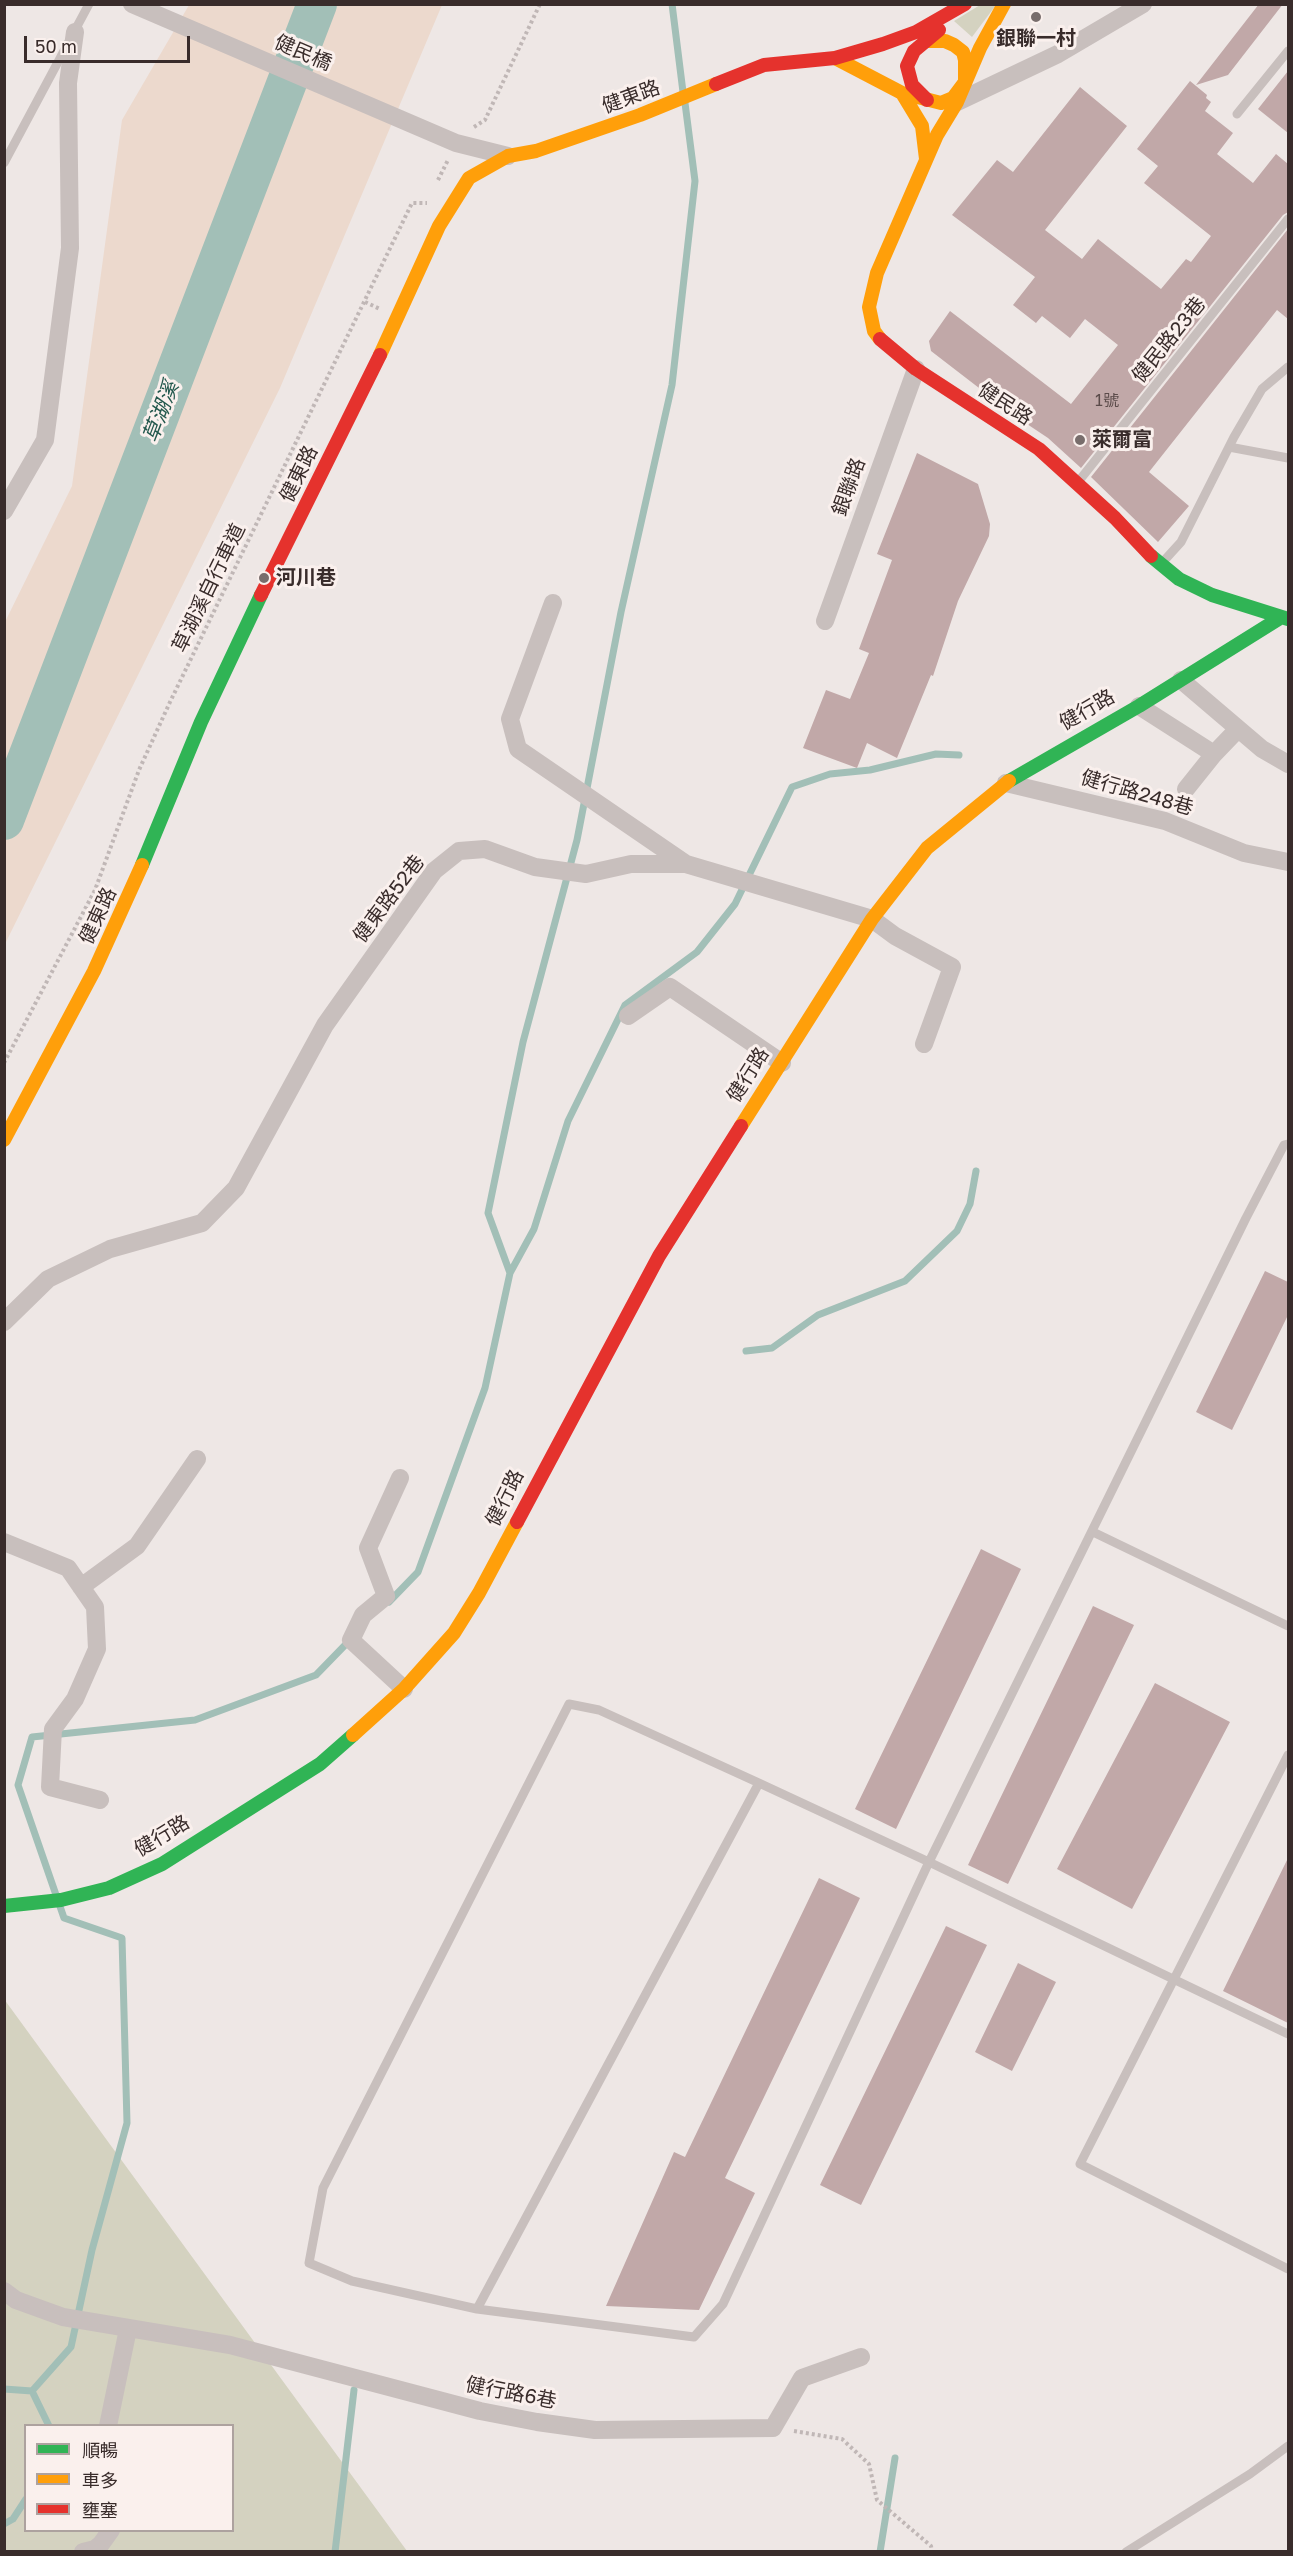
<!DOCTYPE html>
<meta charset="utf-8">
<style>
body{margin:0}
#map{position:relative;width:1293px;height:2556px;overflow:hidden;background:#eee7e5;font-family:"Golos Text","Noto Sans TC",sans-serif}
canvas{display:block}
.frame{position:absolute;inset:0;border:6px solid #392c2b;pointer-events:none}
.legend{position:absolute;left:24px;top:2424px;width:210px;height:108px;box-sizing:border-box;background:#faf0ed;border:2px solid #ada29f;margin:0;padding:8px 10px;list-style:none;font-size:18px;color:#392c2b}
.legend li{display:flex;align-items:center;gap:12px;height:30px}
.legend b{width:30px;border:2px solid #ada29f}
.scale{position:absolute;left:24px;top:36px;width:166px;height:27px;box-sizing:border-box;border:3px solid #392c2b;border-top:0;padding-left:8px;font-size:18px;line-height:21px;white-space:nowrap;color:#392c2b;-webkit-text-stroke:4px #faf0ed;paint-order:stroke}
</style>
<div id="map">
<canvas width="1293" height="2556"></canvas>
<div class="frame"></div>
<ul class="legend">
<li><b style="height:8px;background:#30b455"></b>順暢</li>
<li><b style="height:8px;background:#ff9f0a"></b>車多</li>
<li><b style="height:8px;background:#e5322d"></b>壅塞</li>
</ul>
<div class="scale">50 m</div>
</div>
<script>
const c = document.querySelector('canvas').getContext('2d');
c.lineJoin = 'round';
function fillPath(path, color) { c.fillStyle = color; c.fill(path, 'evenodd'); }
const shape = rows => new Path2D(rows.map(r => 'M' + r).join(''));
function stroke(path, color, width, dash) { c.strokeStyle = color; c.lineWidth = width; c.lineCap = dash ? 'butt' : 'round'; c.setLineDash(dash || []); c.stroke(path); }
function drawText(font, color, halo, rows, align = 'center') {
  c.font = font + ' "Golos Text","Noto Sans TC",sans-serif'; c.lineWidth = 6; c.setLineDash([]); c.textBaseline = 'middle'; c.strokeStyle = halo; c.fillStyle = color; for (const [text, x, y, turn = 0] of rows) {
    c.save(); c.translate(x, y); c.rotate((+turn || 0) * Math.PI / 180); c.textAlign = isNaN(turn) ? turn : align; if (halo) c.strokeText(text, 0, 0); c.fillText(text, 0, 0); c.restore();
  }
}
fillPath(shape([
 [980,5,996,5,972,37,954,21],
 [4,1999,152,2202,407,2551,5,2551],
 [26,2426,232,2426,232,2530,26,2530]
]), '#d4d2c0');
fillPath(shape([
 [189,5,442,5,280,388,5,944,4,624,72,486,122,120]
]), '#ecd9cd');
stroke(shape([
 [672,4,683,92],
 [510,1273,534,1229,568,1121,625,1005,697,952,735,904,792,787,830,774,870,770,936,754,959,755],
 [746,1351,772,1348,818,1315,905,1281,957,1231,970,1204,976,1171],
 [389,1602,418,1572,485,1388,510,1273,488,1213,523,1042,577,840,621,612,672,385,695,181,685,103],
 [4,2389,32,2391,71,2347,92,2250,127,2123,122,1938,64,1918,18,1785,32,1737,195,1720,316,1675,349,1641],
 [32,2391,49,2426],
 [4,2524,13,2519,26,2499],
 [335,2552,354,2390],
 [880,2552,895,2458]
]), '#a2bfb7', 7);
stroke(shape([
 [4,820,317,4]
]), '#a2bfb7', 40);
fillPath(shape([
 [1259,4,1283,4,1228,75,1196,85],
 [1288,71,1288,133,1258,109],
 [1190,81,1207,95,1206,98,1211,102,1205,111,1233,133,1217,154,1253,183,1276,154,1288,164,1288,212,1283,215,1081,468,1048,438,1018,418,931,351,929,341,950,311,1071,404,1118,345,1085,319,1070,338,1042,316,1036,323,1013,305,1035,277,952,215,997,160,1013,172,1080,87,1127,126,1045,230,1082,259,1098,239,1161,289,1186,259,1191,262,1211,236,1144,183,1158,166,1137,149],
 [1288,229,1288,319,1277,310,1149,472,1189,506,1158,542,1091,477],
 [917,453,978,484,990,524,989,536,958,601,933,676,931,675,897,758,867,743,857,768,803,748,826,690,850,699,869,653,859,649,892,560,877,554],
 [1265,1271,1288,1282,1288,1315,1232,1430,1196,1412],
 [981,1549,1021,1569,896,1829,855,1809],
 [1093,1606,1134,1625,1008,1884,968,1865],
 [1155,1683,1230,1722,1132,1909,1057,1869],
 [1288,1858,1288,2023,1223,1991],
 [819,1878,860,1898,725,2178,755,2193,699,2310,606,2306,674,2152,685,2157],
 [946,1926,987,1945,861,2205,820,2185],
 [1018,1963,1056,1982,1012,2071,975,2052]
]), '#c1a8a8');
stroke(shape([
 [474,127,485,120,540,4],
 [438,180,448,160],
 [365,302,380,309],
 [4,1063,95,890,139,770,170,702,412,203,427,203],
 [794,2431,842,2439,869,2464,877,2500,931,2546,932,2552]
]), '#c0b7b6', 4, [3, 3]);
stroke(shape([
 [1237,114,1288,51],
 [4,163,89,4],
 [1229,447,1288,458],
 [1078,482,1288,219],
 [1161,564,1181,542,1234,437,1262,389,1288,367],
 [1288,1144,1284,1145,1246,1218,929,1862,723,2304,694,2337,477,2309,352,2281,309,2263,323,2188,569,1704,599,1710,759,1783,929,1862,1288,2034],
 [1093,1532,1288,1626],
 [1288,1755,1080,2164,1288,2269],
 [477,2309,759,1783],
 [1126,2552,1250,2474,1288,2446]
]), '#c8bfbd', 9);
stroke(shape([
 [132,4,456,143,508,156],
 [957,102,1058,54,1143,4],
 [4,511,45,440,70,248,68,83,75,32],
 [553,603,510,719,518,749,686,864],
 [825,621,916,369],
 [1181,680,1262,749,1288,764],
 [1139,706,1214,754],
 [1006,783,1165,821,1244,853,1288,862],
 [1186,789,1214,754,1238,729],
 [628,1016,670,987,782,1063],
 [4,1322,48,1279,110,1249,202,1223,236,1188,325,1025,434,871,459,851,485,849,535,867,586,874,631,864,686,864,872,919,895,936,952,967,924,1044],
 [400,1478,368,1548,386,1596,363,1615,351,1640,404,1689],
 [4,1542,68,1568,95,1607,97,1649,75,1699,53,1729,50,1787,100,1800],
 [81,1587,137,1546,197,1459],
 [4,2291,16,2300,63,2317,230,2345,480,2411,537,2422,595,2430,773,2428,802,2378,861,2357],
 [108,2426,128,2329],
 [83,2552,95,2549,101,2544,111,2530]
]), '#c8bfbd', 18);
stroke(shape([
 [1151,556,1179,579,1212,595,1288,619],
 [1009,781,1139,706,1280,618],
 [142,865,201,722,261,595],
 [4,1906,61,1900,109,1888,162,1864,320,1764,353,1735]
]), '#30b455', 14);
stroke(shape([
 [835,58,902,93,941,103,953,98,965,82,965,60,963,52,954,45,945,41,928,41],
 [902,93,922,126,926,159],
 [880,339,874,331,869,307,877,273,937,135,957,102,980,48,1004,4],
 [380,355,439,226,469,178,508,156,536,151,640,115,716,84],
 [741,1126,872,919,927,848,1009,781],
 [4,1140,94,971,142,865],
 [353,1735,404,1689,454,1633,479,1593,517,1522]
]), '#ff9f0a', 14);
stroke(shape([
 [716,84,764,65,835,58,883,44,916,32,965,4],
 [927,100,912,85,907,66,914,51,939,30],
 [880,339,916,369,1039,449,1115,518,1151,556],
 [261,595,380,355],
 [517,1522,659,1256,741,1126]
]), '#e5322d', 14);
for (const [x, y, r, color] of [
 [1036,17,6,"#786d6c"],
 [1080,440,6,"#786d6c"],
 [264,578,6,"#786d6c"]
]) { const dot = new Path2D(); dot.arc(x, y, r, 0, 2 * Math.PI); c.fillStyle = color; c.fill(dot); stroke(dot, '#faf0ed', 2); }
drawText('16px', '#5b4b4a', null, [
 ["1號",1107,401]
]);
drawText('bold 20px', '#392c2b', '#faf0ed', [
 ["銀聯一村",1036,39,"center"],
 ["萊爾富",1092,440],
 ["河川巷",276,578]
], 'left');
drawText('20px', '#392c2b', '#faf0ed', [
 ["健民橋",303,53,23],
 ["健東路",631,97,-20],
 ["健民路23巷",1169,340,-51],
 ["健民路",1005,404,33],
 ["健東路",299,474,-64],
 ["銀聯路",849,487,-70],
 ["草湖溪自行車道",209,588,-64],
 ["健行路",1087,710,-30],
 ["健行路248巷",1137,793,16],
 ["健東路52巷",389,899,-53],
 ["健東路",98,916,-65],
 ["健行路",748,1075,-58],
 ["健行路",505,1498,-64],
 ["健行路",162,1836,-31],
 ["健行路6巷",511,2393,11]
]);
drawText('italic 21px', '#23584d', '#faf0ed', [
 ["草湖溪",161,412,-69]
]);
</script>
